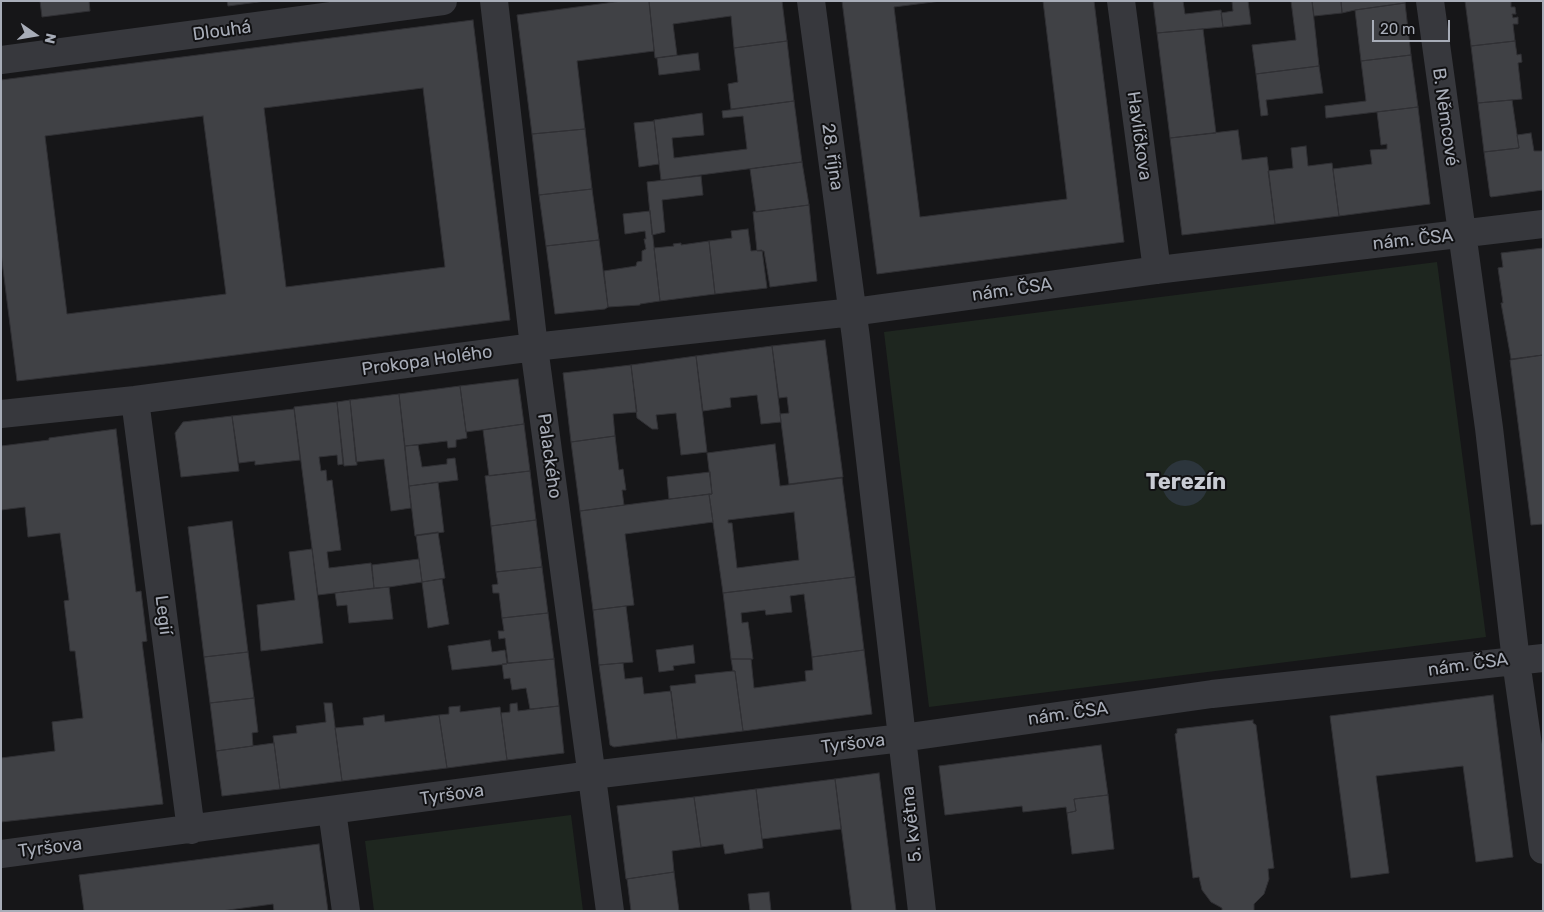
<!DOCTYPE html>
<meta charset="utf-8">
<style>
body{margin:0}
#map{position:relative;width:1544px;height:912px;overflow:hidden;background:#161618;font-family:Rubik,sans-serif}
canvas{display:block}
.frame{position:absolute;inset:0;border:2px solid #a8adb8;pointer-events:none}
.north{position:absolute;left:10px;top:10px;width:50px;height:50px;-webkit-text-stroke:4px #111113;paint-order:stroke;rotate:103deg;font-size:14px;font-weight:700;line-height:20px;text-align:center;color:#a8adb8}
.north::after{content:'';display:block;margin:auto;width:18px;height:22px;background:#a8adb8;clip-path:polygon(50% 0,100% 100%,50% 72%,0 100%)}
.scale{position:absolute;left:1372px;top:20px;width:78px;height:22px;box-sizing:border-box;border:2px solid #a8adb8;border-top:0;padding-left:6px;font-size:15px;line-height:18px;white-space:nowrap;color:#a8adb8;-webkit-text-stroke:4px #111113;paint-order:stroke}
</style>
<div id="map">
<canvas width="1544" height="912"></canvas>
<div class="frame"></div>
<div class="north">N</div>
<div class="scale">20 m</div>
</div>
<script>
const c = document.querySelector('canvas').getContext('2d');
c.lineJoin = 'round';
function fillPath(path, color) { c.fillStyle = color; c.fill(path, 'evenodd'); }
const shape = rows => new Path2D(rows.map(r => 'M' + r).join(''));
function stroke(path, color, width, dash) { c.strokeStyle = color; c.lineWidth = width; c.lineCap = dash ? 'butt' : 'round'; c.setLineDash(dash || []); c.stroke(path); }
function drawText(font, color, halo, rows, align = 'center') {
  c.font = font + ' Rubik,sans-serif'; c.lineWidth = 4; c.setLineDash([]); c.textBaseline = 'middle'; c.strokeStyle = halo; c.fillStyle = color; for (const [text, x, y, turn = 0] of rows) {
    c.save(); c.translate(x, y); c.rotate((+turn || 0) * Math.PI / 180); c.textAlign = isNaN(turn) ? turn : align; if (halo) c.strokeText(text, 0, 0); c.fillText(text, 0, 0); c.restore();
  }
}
fillPath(shape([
 [1437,262,1486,637,929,707,884,332],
 [571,815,583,911,374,911,365,841]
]), '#1e261f');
fillPath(shape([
 '1162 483a23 23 0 1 1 46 0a23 23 0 1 1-46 0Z'
]), '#2c353c');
const building = shape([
 [40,1,89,1,90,11,42,17,40,1],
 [227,1,266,1,228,6,227,1],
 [622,1,649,1,654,51,577,61,585,129,532,134,517,15,622,1],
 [649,1,782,1,787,41,734,48,731,16,673,24,677,55,655,58,649,1],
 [842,1,941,1,894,7,920,217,1067,199,1043,1,1094,1,1124,242,877,274,842,1],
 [1153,1,1183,1,1185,14,1221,10,1223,27,1157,33,1153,1],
 [1232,1,1248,1,1251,24,1223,27,1221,13,1233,11,1232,1],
 [1291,1,1312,1,1319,66,1256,74,1252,45,1296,40,1291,1],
 [1312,1,1341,1,1342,13,1314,16,1312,1],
 [1341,1,1405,1,1405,3,1355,10,1342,13,1341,1],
 [1465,1,1511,1,1511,7,1515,7,1516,14,1512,14,1513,18,1518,17,1518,24,1513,24,1515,41,1471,46,1465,1],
 [1405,3,1411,55,1361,61,1355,10,1405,3],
 [473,20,510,320,165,364,17,381,1,253,1,80,473,20],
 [423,88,445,267,286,287,264,108,423,88],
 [203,116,226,294,67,314,45,136,203,116],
 [1203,29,1216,133,1170,138,1157,33,1203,29],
 [787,41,794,101,731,109,728,84,738,82,734,48,787,41],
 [1515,41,1517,55,1521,54,1522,62,1518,63,1522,99,1478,103,1471,46,1515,41],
 [698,53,700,70,659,75,657,58,698,53],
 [1411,55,1418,107,1326,118,1325,106,1366,101,1361,61,1411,55],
 [1319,66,1323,93,1266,100,1268,115,1261,116,1256,74,1319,66],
 [1512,100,1519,148,1484,152,1478,103,1512,100],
 [794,101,802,162,661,180,654,120,702,113,704,135,672,138,674,158,747,149,743,116,723,118,722,111,794,101],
 [1418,107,1430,204,1339,216,1333,169,1372,164,1370,150,1387,149,1387,144,1381,145,1377,112,1418,107],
 [654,121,659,164,639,167,634,123,654,121],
 [585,129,592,189,539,195,532,134,585,129],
 [1238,130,1242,160,1267,157,1275,224,1182,235,1170,138,1238,130],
 [1531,133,1534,151,1543,151,1543,190,1491,197,1490,196,1484,152,1519,148,1517,135,1531,133],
 [1306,146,1308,166,1332,163,1339,216,1275,224,1268,171,1293,168,1291,148,1306,146],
 [802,162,809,205,756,212,750,169,802,162],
 [701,176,703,195,662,200,665,232,652,235,647,182,701,176],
 [592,189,599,240,546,246,539,195,592,189],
 [809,205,817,281,770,287,764,251,757,251,753,212,809,205],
 [650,211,660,301,640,304,640,305,608,307,604,271,636,266,637,262,642,261,642,251,646,249,644,239,646,239,645,231,625,234,623,214,650,211],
 [748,229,751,251,762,250,767,288,715,294,709,241,732,238,731,231,748,229],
 [599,240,608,307,605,309,555,314,546,246,599,240],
 [709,241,715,294,660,301,654,248,674,246,673,244,681,243,681,245,709,241],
 [1543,248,1543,355,1511,359,1501,303,1503,303,1498,268,1503,267,1501,253,1543,248],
 [825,340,843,477,789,484,780,414,789,413,787,397,779,398,772,346,825,340],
 [772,346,781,422,761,424,757,395,730,398,731,407,703,411,696,356,772,346],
 [1543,355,1543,524,1531,525,1510,360,1543,355],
 [696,356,707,452,681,455,676,413,656,415,658,429,652,429,637,418,631,365,696,356],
 [631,365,637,412,613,414,615,436,571,442,563,373,631,365],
 [518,379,524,424,466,432,460,386,518,379],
 [460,386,467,438,456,440,456,447,448,448,447,441,405,446,399,394,460,386],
 [399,394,411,508,391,511,384,459,356,462,350,400,399,394],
 [350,400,357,465,344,466,337,402,350,400],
 [337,402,343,464,338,465,337,455,319,457,321,471,326,470,327,481,332,480,341,550,327,552,329,568,371,563,374,588,318,595,294,407,337,402],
 [294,409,300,460,255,465,255,461,239,463,232,416,294,409],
 [232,416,239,471,181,477,175,433,183,422,232,416],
 [524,424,530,471,489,476,483,430,524,424],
 [116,429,136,592,141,591,147,641,142,642,163,804,1,822,1,758,55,751,52,722,83,718,75,651,70,651,64,601,69,600,60,533,28,537,25,507,1,510,1,446,49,440,49,438,116,429],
 [615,436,619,470,623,469,626,490,622,490,624,505,580,511,571,442,615,436],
 [775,444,780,486,842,478,855,577,723,593,709,494,712,494,707,453,775,444],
 [794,512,799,560,737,568,732,523,728,523,728,520,794,512],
 [418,445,422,467,447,464,447,459,455,458,458,480,409,486,405,446,418,445],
 [530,471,536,520,491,526,485,476,530,471],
 [710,472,712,494,669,499,667,477,710,472],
 [438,482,444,532,415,536,409,486,438,482],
 [709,494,713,522,625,534,634,605,593,610,580,511,709,494],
 [536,520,542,567,496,572,491,526,536,520],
 [232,521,248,652,204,657,188,527,232,521],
 [438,532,445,578,422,582,416,535,438,532],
 [312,549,323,643,261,651,257,605,295,600,289,552,312,549],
 [419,559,422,582,389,587,374,588,372,565,419,559],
 [542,567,548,613,502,618,499,593,493,593,492,585,498,584,496,572,542,567],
 [855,577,864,650,812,657,804,594,790,596,792,612,766,615,765,610,741,613,742,623,748,622,753,659,731,659,723,593,855,577],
 [442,579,449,624,428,628,422,582,442,579],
 [389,587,393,619,349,623,347,605,337,606,335,593,389,587],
 [626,606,633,662,599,665,593,610,626,606],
 [548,613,554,659,508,663,505,638,499,639,498,631,504,631,502,618,548,613],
 [490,640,492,652,505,650,507,664,452,670,448,646,490,640],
 [693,645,695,663,673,666,674,670,659,672,656,650,693,645],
 [864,650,872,714,743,731,735,671,733,671,731,659,751,659,754,688,806,681,805,671,813,670,812,657,864,650],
 [248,652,254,698,210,703,204,657,248,652],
 [554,659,559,706,530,709,526,688,512,690,510,678,504,679,502,664,554,659],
 [623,663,625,679,642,677,644,694,671,691,677,739,614,747,610,745,599,665,623,663],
 [733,671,735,671,743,731,677,739,670,686,696,683,695,675,733,671],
 [1493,695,1513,857,1476,862,1463,766,1376,776,1389,873,1351,878,1330,716,1493,695],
 [254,698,258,732,252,733,253,746,216,751,210,703,254,698],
 [324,703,332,703,342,781,280,789,273,736,297,733,296,726,326,722,324,703],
 [517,703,518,711,559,706,564,753,507,760,501,713,510,712,510,704,517,703],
 [460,706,460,712,500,707,507,760,447,768,439,715,449,714,449,707,460,706],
 [384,715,385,722,439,715,447,768,342,781,335,728,364,725,363,718,384,715],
 [1253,720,1253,723,1256,725,1274,868,1268,869,1269,879,1264,894,1254,904,1254,911,1222,911,1222,908,1211,902,1202,890,1199,877,1193,878,1175,734,1177,733,1177,729,1253,720],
 [274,743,280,789,222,796,216,751,274,743],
 [1101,745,1108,795,1074,799,1076,811,1067,813,1066,807,1023,812,1022,806,945,815,939,766,1101,745],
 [879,773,896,911,852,911,835,779,879,773],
 [835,779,841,829,762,839,756,789,835,779],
 [756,789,763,848,725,854,723,844,701,847,694,797,756,789],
 [1108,795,1114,849,1072,854,1067,813,1076,811,1074,799,1108,795],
 [694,797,701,847,672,851,674,872,626,879,617,806,694,797],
 [319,844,328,911,274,911,273,904,221,911,84,911,79,875,319,844],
 [674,872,679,911,631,911,627,879,674,872],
 [769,892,771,911,750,911,748,894,769,892]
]);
fillPath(building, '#404145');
stroke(building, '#303034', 1);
stroke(shape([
 [494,1,534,347,610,911],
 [811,1,856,338,922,911],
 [1121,1,1157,270],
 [1430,1,1489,428,1516,661,1543,850],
 [1,60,443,1],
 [135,400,191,830],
 [1,414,135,400,534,347,853,312,1157,270,1543,224],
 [332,811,346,911],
 [1,854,592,775,902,738,1212,694,1543,658]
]), '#37383d', 28);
drawText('18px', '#a8adb8', '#111113', [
 ["Dlouhá",222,31,-8],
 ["B. Němcové",1445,117,82],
 ["Havlíčkova",1139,136,82],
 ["28. října",832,157,82],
 ["nám. ČSA",1413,240,-6],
 ["nám. ČSA",1012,290,-8],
 ["Prokopa Holého",427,361,-8],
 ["Palackého",549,456,82],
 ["Legií",163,615,83],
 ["nám. ČSA",1468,665,-8],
 ["nám. ČSA",1068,714,-8],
 ["Tyršova",853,744,-7],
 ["Tyršova",452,795,-8],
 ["5. května",912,824,-96],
 ["Tyršova",50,848,-7]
]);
drawText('bold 22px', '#c9ccd4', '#111113', [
 ["Terezín",1186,483]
]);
</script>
